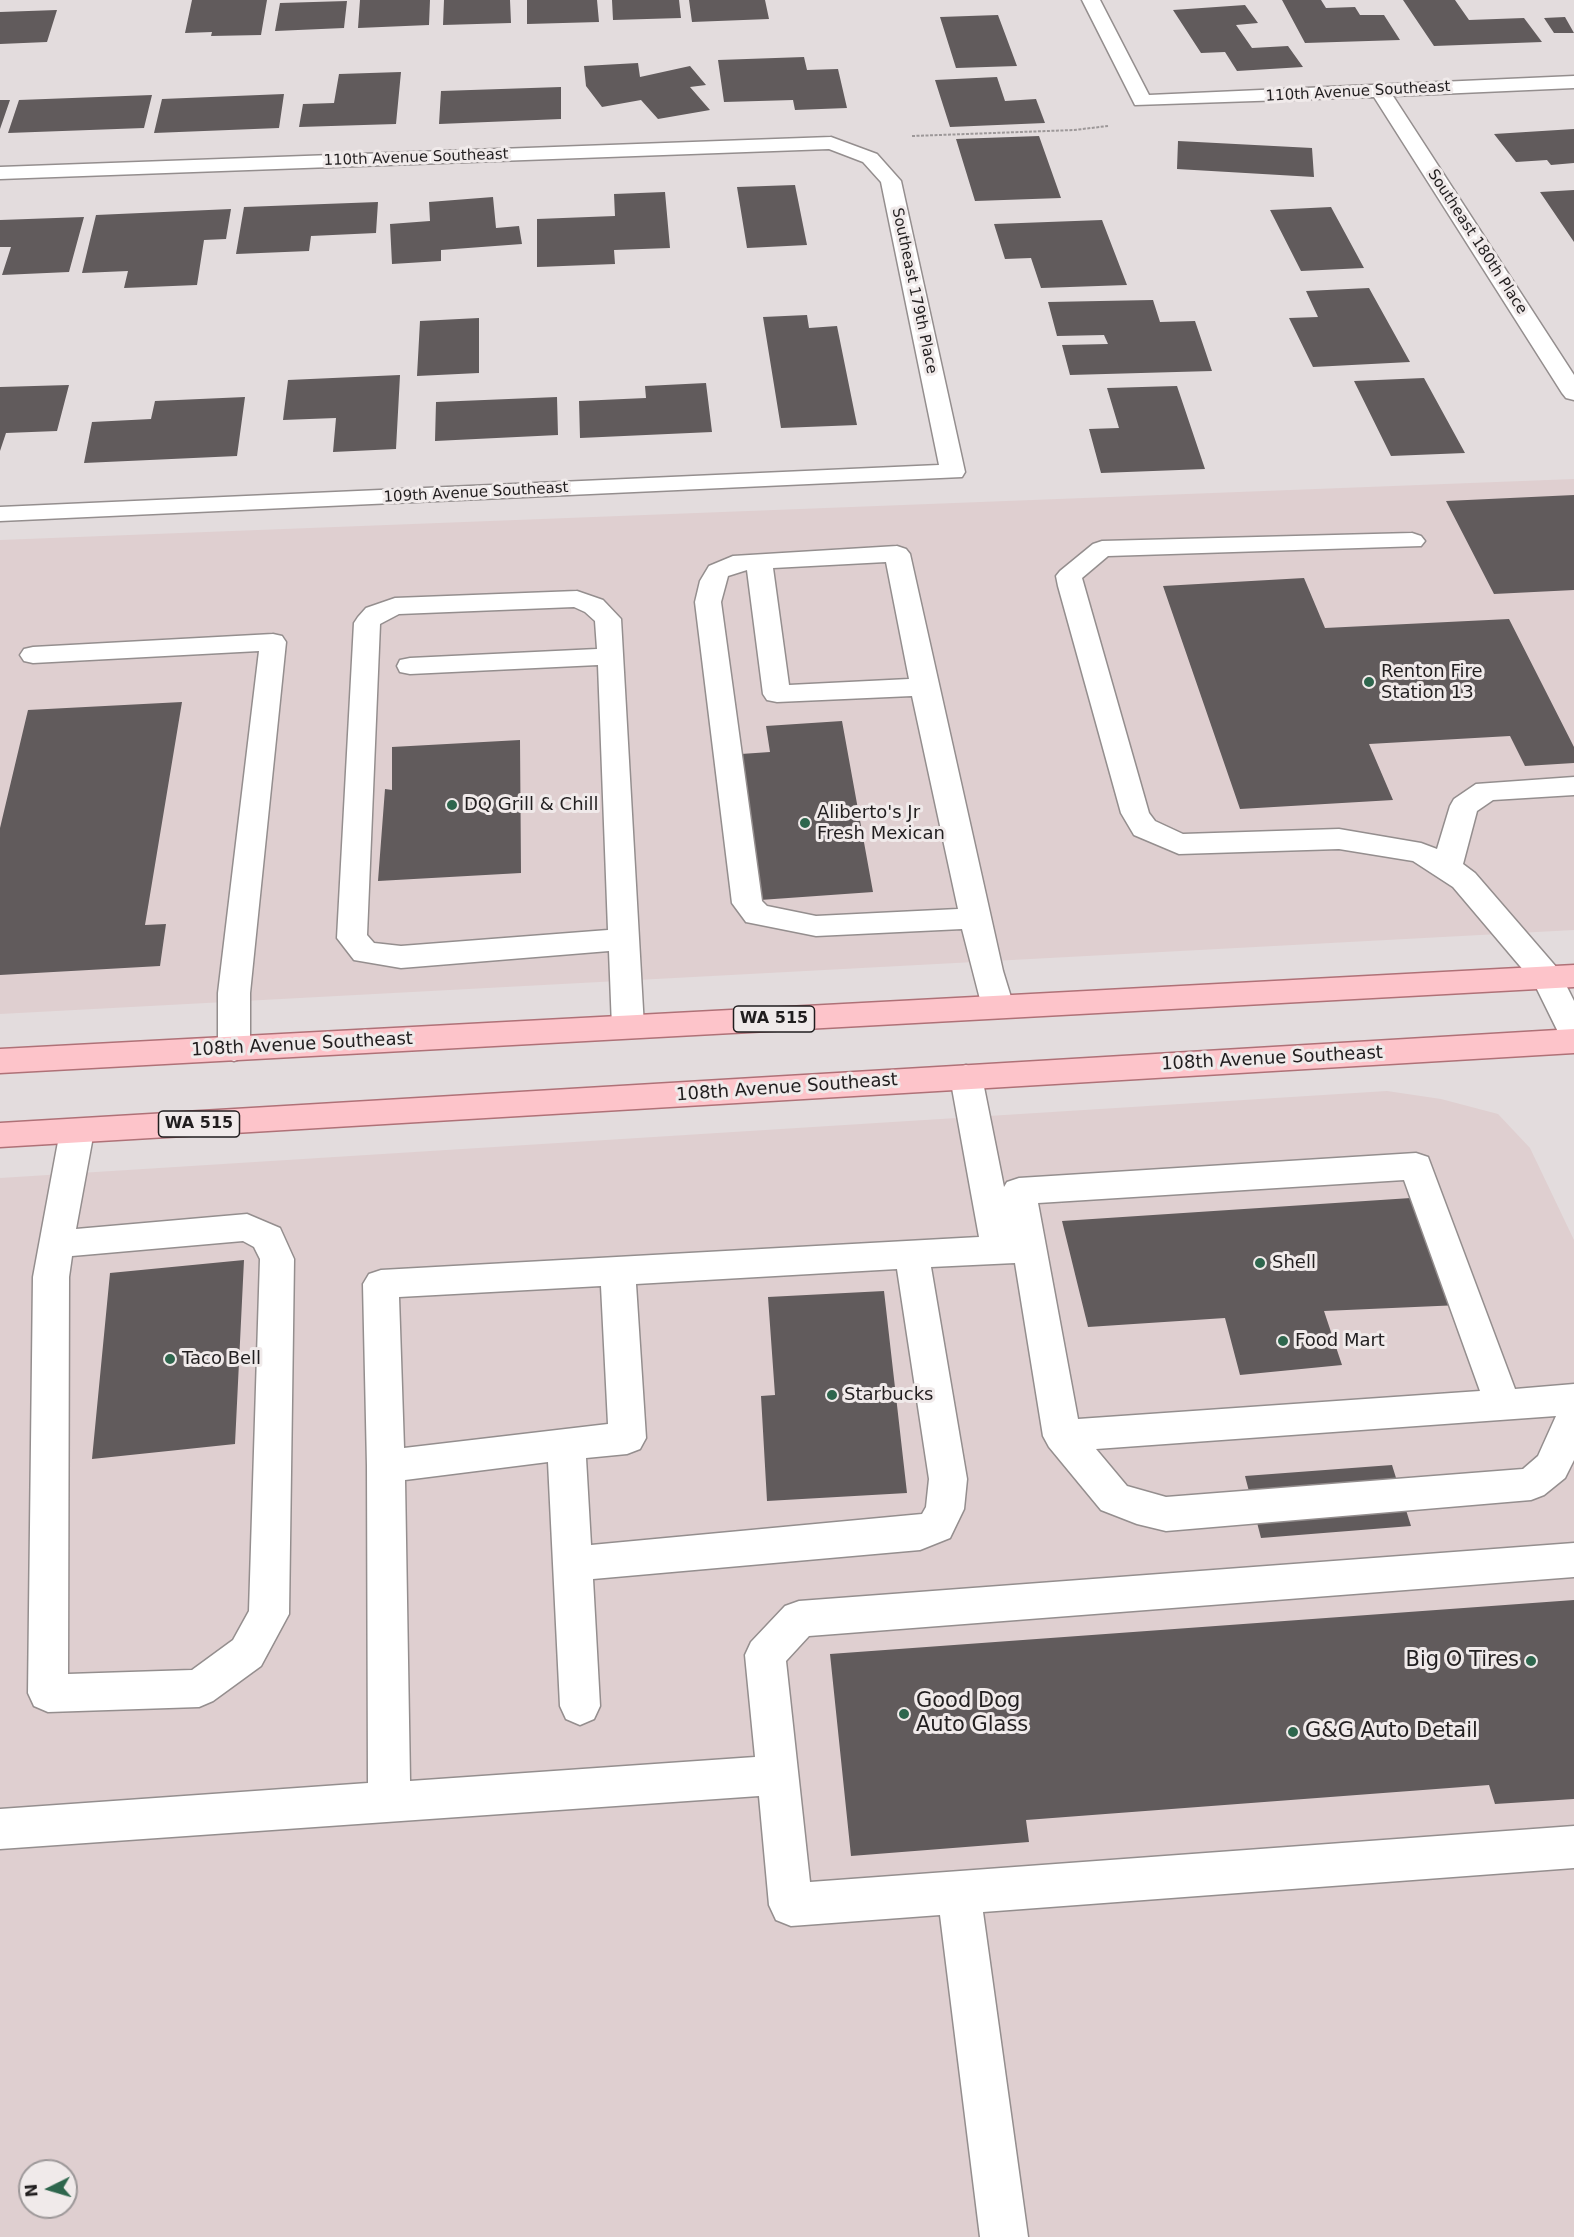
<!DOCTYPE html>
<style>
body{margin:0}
#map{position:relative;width:1574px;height:2237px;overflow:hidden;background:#e3dcdd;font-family:"DejaVu Sans",sans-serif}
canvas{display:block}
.north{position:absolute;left:18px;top:2159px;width:60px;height:60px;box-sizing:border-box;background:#f0eaea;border:2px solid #9d9899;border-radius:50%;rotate:265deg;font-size:16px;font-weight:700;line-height:24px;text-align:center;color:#211e1f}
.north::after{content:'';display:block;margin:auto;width:21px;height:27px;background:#2e664d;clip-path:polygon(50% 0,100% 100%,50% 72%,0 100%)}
</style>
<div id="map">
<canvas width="1574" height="2237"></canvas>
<div class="north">N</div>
</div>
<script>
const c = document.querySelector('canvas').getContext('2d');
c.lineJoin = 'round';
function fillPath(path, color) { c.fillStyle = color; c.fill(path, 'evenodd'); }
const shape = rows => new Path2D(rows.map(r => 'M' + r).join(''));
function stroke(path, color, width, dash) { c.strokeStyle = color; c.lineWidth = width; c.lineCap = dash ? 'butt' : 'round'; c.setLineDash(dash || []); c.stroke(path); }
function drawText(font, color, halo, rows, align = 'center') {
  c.font = font + ' "DejaVu Sans",sans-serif'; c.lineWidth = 6; c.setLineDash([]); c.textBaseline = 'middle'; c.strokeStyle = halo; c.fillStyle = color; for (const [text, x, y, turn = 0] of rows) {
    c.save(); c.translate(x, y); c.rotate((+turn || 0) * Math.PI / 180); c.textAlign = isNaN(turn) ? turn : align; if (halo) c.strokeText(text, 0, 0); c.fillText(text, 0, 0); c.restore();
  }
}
fillPath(shape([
 [1574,479,1574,930,0,1014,0,540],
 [1387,1091,1441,1099,1498,1114,1530,1148,1574,1240,1574,2237,0,2237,0,1178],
 [30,2171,66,2171,66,2207,30,2207]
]), '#dfcfd0');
fillPath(shape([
 [192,0,267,0,261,35,211,36,212,32,185,33],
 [360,0,430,0,429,25,358,28],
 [444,0,510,0,511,23,443,25],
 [527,0,597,0,599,22,527,24],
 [612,0,679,0,681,18,613,20],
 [689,0,765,0,769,19,692,22],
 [1282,0,1321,0,1326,8,1355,7,1360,15,1384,15,1400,40,1305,43],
 [1403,0,1455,0,1469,20,1524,18,1542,42,1434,46],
 [347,1,344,28,275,31,280,3],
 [1245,5,1258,23,1236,25,1252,48,1288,46,1303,67,1237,71,1225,52,1201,53,1173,10],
 [57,10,47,42,0,44,0,12],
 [998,15,1017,66,956,68,940,17],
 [1565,17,1574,33,1554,33,1544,18],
 [804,57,807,70,838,69,847,108,795,110,793,100,724,102,718,60],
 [638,63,640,77,690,66,706,85,690,87,710,110,658,119,641,100,602,107,586,86,584,66],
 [401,72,396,124,299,127,303,104,334,103,339,74],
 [997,77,1005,101,1036,99,1045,123,950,127,935,80],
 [561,87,561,119,439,124,441,91],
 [284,94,279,128,154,133,162,99],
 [152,95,144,128,8,133,19,100],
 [0,100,10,100,0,129],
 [1574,129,1574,163,1551,165,1547,160,1516,162,1494,134],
 [1039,136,1061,198,975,201,956,139],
 [1178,141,1312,148,1314,177,1177,169],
 [795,185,807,245,747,248,737,187],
 [1574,190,1574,242,1540,192],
 [665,192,670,248,614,250,615,264,537,267,537,219,615,216,614,194],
 [493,197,496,228,519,226,522,244,441,250,441,261,392,264,390,224,430,221,429,202],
 [378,202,376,233,311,236,309,251,236,254,244,207],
 [1331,207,1364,268,1301,271,1270,210],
 [231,209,226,239,204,240,197,285,124,288,128,271,82,273,96,215],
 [84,217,69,272,2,275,11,247,0,247,0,220],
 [1102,220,1127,285,1041,288,1031,258,1005,259,994,224],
 [1369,288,1410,362,1313,367,1289,318,1318,317,1306,291],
 [1153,300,1160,322,1195,321,1212,371,1070,375,1062,345,1108,344,1104,335,1057,336,1048,302],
 [807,315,809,328,837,326,857,425,781,428,763,317],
 [479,318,479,373,417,376,420,321],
 [400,375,396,449,333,452,336,418,283,420,288,380],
 [1424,378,1465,453,1391,456,1354,381],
 [706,383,712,432,580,438,579,401,646,398,645,386],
 [69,385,57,431,6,433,0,451,0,387],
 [1177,386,1205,469,1101,473,1089,429,1119,428,1107,388],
 [245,397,237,456,84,463,92,422,151,419,155,401],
 [557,397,558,435,435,441,436,402],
 [1574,495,1574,590,1494,594,1446,501],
 [1304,578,1325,628,1509,619,1574,747,1574,763,1525,766,1510,736,1369,744,1393,800,1240,809,1163,586],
 [182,702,145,925,166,924,160,966,0,975,0,828,28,710],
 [842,721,873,892,760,900,741,754,770,752,766,726],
 [520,740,521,873,378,881,385,789,392,790,392,747],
 [1426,1197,1460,1305,1324,1311,1342,1365,1240,1375,1225,1318,1088,1327,1062,1221],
 [244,1260,235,1444,92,1459,110,1273],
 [884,1291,907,1493,767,1501,761,1396,775,1395,768,1297],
 [1392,1465,1411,1526,1261,1538,1245,1476],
 [1574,1600,1574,1799,1495,1804,1489,1785,1026,1820,1029,1842,851,1856,830,1654]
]), '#615b5c');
const service = shape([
 [1412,533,1421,536,1425,541,1421,546,1108,556,1082,578,1149,813,1155,821,1183,834,1339,829,1421,843,1437,849,1450,806,1454,799,1476,784,1574,777,1574,795,1493,800,1477,811,1463,864,1475,873,1558,969,1563,977,1558,985,1547,988,1536,985,1453,887,1413,861,1339,849,1179,854,1134,835,1121,813,1058,586,1056,576,1060,571,1093,544,1102,541,1412,533],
 [897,546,906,549,910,554,1003,971,1014,1007,1009,1015,998,1018,987,1015,982,1007,962,929,816,936,746,922,732,903,695,602,700,581,709,566,733,556,897,546],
 [886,562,909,679,789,685,773,568,886,562],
 [747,570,763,694,767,700,777,702,912,696,958,909,816,916,767,906,762,901,721,602,728,576,747,570],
 [577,591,603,600,621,619,644,1027,639,1035,628,1038,617,1035,612,1027,609,951,401,968,354,960,337,938,354,623,358,617,366,608,395,598,577,591],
 [574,607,585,612,595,621,597,649,410,658,400,660,397,666,400,672,410,674,598,665,608,930,401,946,374,943,367,935,380,624,399,614,574,607],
 [273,634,282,636,286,642,250,993,250,1049,245,1057,234,1061,223,1057,218,1049,218,993,259,651,33,663,24,661,20,655,24,649,33,647,273,634],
 [966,1065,977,1069,982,1077,1004,1187,1007,1182,1019,1178,1416,1153,1428,1157,1515,1389,1574,1384,1574,1460,1565,1478,1544,1495,1531,1500,1166,1531,1137,1524,1101,1510,1049,1447,1043,1436,1015,1263,931,1267,967,1479,964,1509,950,1538,920,1550,593,1579,600,1706,594,1719,580,1725,566,1719,560,1706,548,1462,405,1480,410,1781,755,1757,745,1655,751,1642,785,1606,799,1601,1574,1543,1574,1577,809,1636,786,1661,810,1882,1574,1826,1574,1868,983,1912,1028,2237,980,2237,940,1915,791,1926,776,1920,769,1905,759,1796,0,1849,0,1809,368,1783,367,1466,363,1284,369,1274,381,1270,979,1237,950,1077,955,1069,966,1065],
 [1404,1180,1480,1391,1078,1419,1038,1203,1404,1180],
 [897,1269,929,1479,926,1507,922,1514,591,1545,586,1458,627,1454,640,1449,646,1438,636,1284,897,1269],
 [601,1286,608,1424,404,1448,399,1297,601,1286],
 [1556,1416,1538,1456,1523,1469,1166,1497,1127,1486,1096,1449,1556,1416],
 [77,1119,89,1122,94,1131,76,1229,247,1214,280,1228,294,1259,289,1614,261,1666,213,1701,199,1707,48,1712,34,1706,28,1693,33,1277,60,1131,65,1122,77,1119],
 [243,1241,254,1247,260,1259,249,1611,233,1640,192,1670,68,1674,69,1277,72,1256,243,1241]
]);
const minor = shape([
 [1082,0,1100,0,1149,95,1574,76,1574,88,1393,96,1574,375,1574,400,1566,398,1562,393,1374,97,1135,105,1082,0],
 [831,137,877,154,901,181,965,472,962,477,0,521,0,507,939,465,881,182,863,162,829,149,0,179,0,167,831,137],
 [1547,966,1558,969,1574,1001,1574,1045,1563,1042,1531,977,1536,969,1547,966]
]);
const primary = shape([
 [1574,965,1574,987,0,1073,0,1049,1574,965],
 [1574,1029,1574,1053,0,1147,0,1123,1574,1029]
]);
stroke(service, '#948e8e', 3);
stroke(minor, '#948e8e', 3);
stroke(primary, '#af7177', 3);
stroke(shape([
 [912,136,1074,130,1108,126]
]), '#9d9899', 2, [3, 1.5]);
fillPath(service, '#fff');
fillPath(minor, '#fff');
fillPath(primary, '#fdc4ca');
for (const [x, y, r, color] of [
 [1369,682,6,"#2e664d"],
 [452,805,6,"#2e664d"],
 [805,823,6,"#2e664d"],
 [1260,1263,6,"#2e664d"],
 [1283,1341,6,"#2e664d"],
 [170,1359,6,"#2e664d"],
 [832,1395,6,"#2e664d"],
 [1531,1661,6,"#2e664d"],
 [904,1714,6,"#2e664d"],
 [1293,1732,6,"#2e664d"]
]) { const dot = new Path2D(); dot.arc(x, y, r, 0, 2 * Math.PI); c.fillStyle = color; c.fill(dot); stroke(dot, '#f0eaea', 2); }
drawText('15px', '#211e1f', '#f0eaea', [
 ["110th Avenue Southeast",1358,92,-3],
 ["110th Avenue Southeast",416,158,-2],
 ["Southeast 180th Place",1477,242,57],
 ["Southeast 179th Place",914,291,78],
 ["109th Avenue Southeast",476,493,-3]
]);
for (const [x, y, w] of [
 [774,1019,81],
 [199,1124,81]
]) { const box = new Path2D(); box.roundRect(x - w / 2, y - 13, w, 26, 4.5); c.fillStyle = '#f0eaea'; c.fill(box); stroke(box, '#211e1f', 1.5); }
drawText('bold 16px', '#211e1f', null, [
 ["WA 515",774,1019],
 ["WA 515",199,1124]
]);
drawText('18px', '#211e1f', '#f0eaea', [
 ["Renton Fire",1381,672],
 ["Station 13",1381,693],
 ["DQ Grill & Chill",464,805],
 ["Aliberto's Jr",817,813],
 ["Fresh Mexican",817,834],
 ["Shell",1272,1263],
 ["Food Mart",1295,1341],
 ["Taco Bell",182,1359],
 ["Starbucks",844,1395]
], 'left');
drawText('18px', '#211e1f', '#f0eaea', [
 ["108th Avenue Southeast",302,1045,-3],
 ["108th Avenue Southeast",1272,1059,-3],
 ["108th Avenue Southeast",787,1088,-4]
]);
drawText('21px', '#211e1f', '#f0eaea', [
 ["Big O Tires",1519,1661,"right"],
 ["Good Dog",916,1702],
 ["Auto Glass",916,1726],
 ["G&G Auto Detail",1305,1732]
], 'left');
</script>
